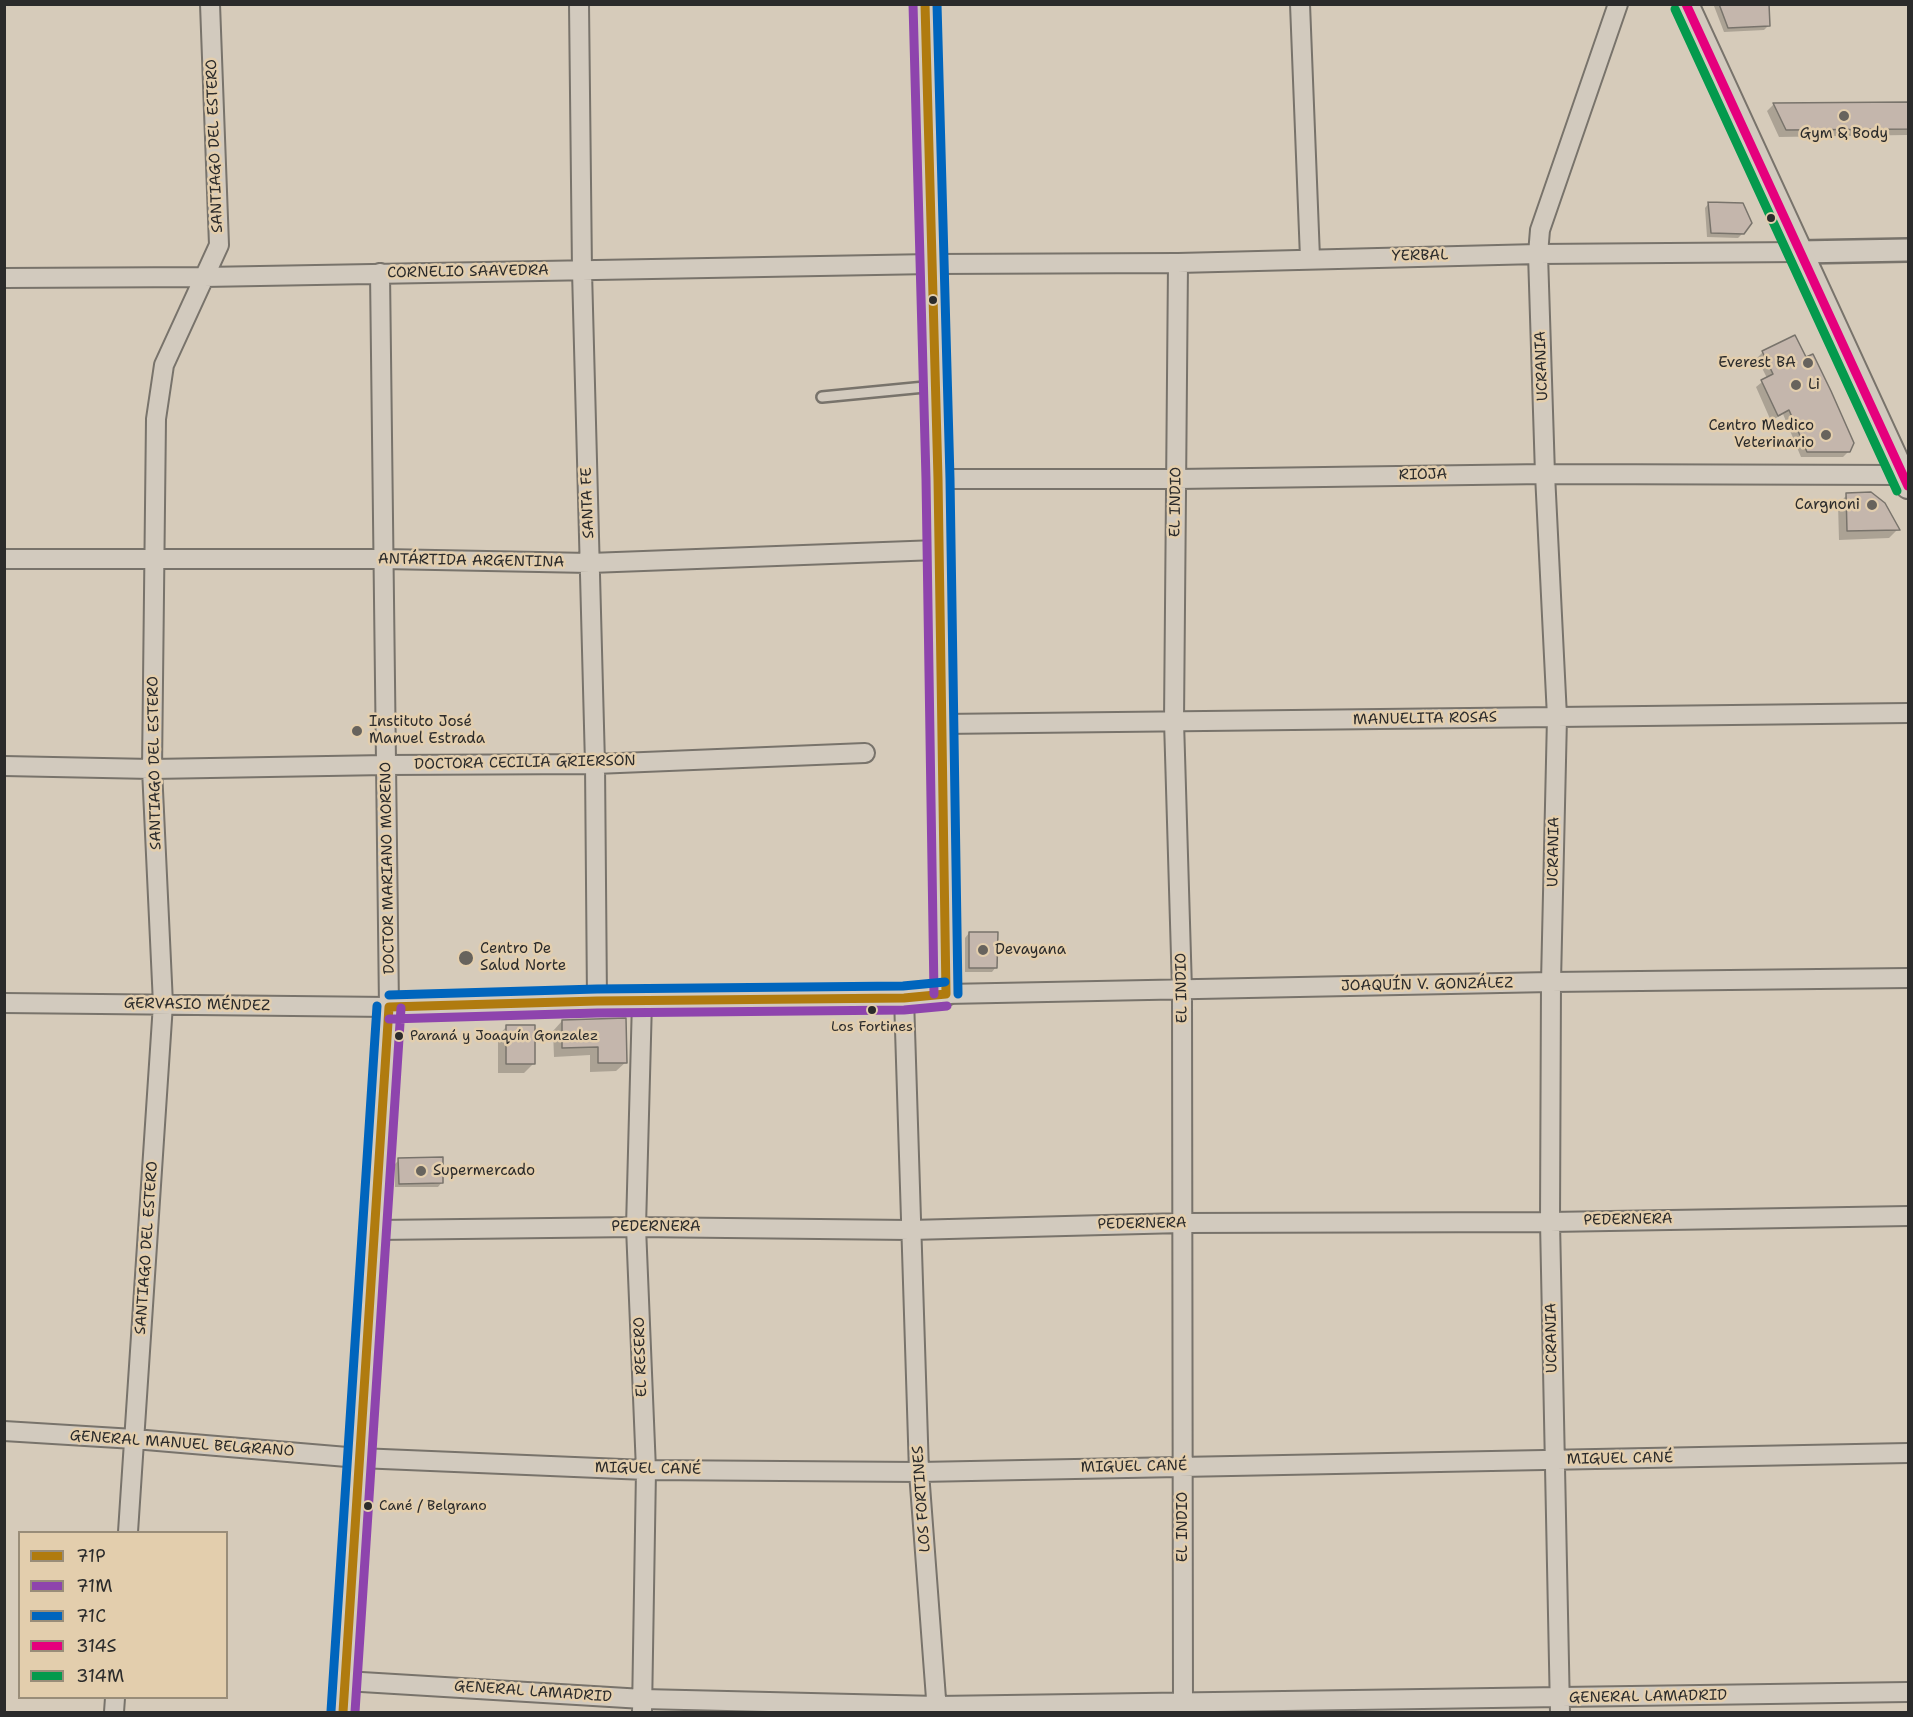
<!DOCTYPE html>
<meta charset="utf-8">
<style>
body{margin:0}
#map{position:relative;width:1913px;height:1717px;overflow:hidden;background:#d6cbba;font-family:"Shantell Sans",sans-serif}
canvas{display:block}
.frame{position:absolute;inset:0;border:6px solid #2b2b2b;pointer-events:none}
.legend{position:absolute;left:18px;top:1531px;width:210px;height:168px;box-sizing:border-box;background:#e3cead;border:2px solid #998d79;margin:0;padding:8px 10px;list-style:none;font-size:18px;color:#2b2b2b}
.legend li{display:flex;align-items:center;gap:12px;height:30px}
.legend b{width:30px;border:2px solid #998d79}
</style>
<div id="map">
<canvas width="1913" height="1717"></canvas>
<div class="frame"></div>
<ul class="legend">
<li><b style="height:8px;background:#b07b0f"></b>71P</li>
<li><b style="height:8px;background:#8e44ad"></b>71M</li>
<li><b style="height:8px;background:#0065bd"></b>71C</li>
<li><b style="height:8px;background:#e5007d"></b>314S</li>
<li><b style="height:8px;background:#049a4d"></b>314M</li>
</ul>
</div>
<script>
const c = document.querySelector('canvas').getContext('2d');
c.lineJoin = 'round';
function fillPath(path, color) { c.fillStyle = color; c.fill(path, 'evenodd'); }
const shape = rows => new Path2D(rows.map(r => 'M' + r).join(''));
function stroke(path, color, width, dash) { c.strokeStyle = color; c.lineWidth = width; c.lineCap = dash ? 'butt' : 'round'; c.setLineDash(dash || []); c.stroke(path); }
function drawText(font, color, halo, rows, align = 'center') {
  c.font = font + ' "Shantell Sans",sans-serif'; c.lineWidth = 5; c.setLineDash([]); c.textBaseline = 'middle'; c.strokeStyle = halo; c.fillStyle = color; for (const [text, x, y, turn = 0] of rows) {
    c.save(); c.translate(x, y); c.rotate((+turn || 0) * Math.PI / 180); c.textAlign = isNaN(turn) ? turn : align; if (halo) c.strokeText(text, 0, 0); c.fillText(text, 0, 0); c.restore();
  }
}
fillPath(shape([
 [1716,4,1767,4,1768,26,1764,30,1724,32,1714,6],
 [1908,104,1907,135,1779,137,1767,111,1773,105],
 [1709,203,1743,233,1738,238,1707,237,1705,208],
 [1763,352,1805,359,1849,451,1843,457,1801,457,1783,414,1771,421,1756,387,1767,378,1757,358],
 [1847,495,1898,529,1889,538,1839,540,1838,504],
 [969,933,996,967,992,972,965,972,965,938],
 [562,1021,626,1062,616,1071,590,1072,590,1055,554,1057,553,1031],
 [507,1026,533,1064,524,1073,498,1073,498,1036],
 [399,1160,442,1182,438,1187,395,1187,395,1164]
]), '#0003');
const building = shape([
 [1719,4,1769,4,1770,26,1728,28,1719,4],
 [1908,102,1908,129,1786,130,1773,103,1908,102],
 [1708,202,1743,203,1752,223,1744,234,1711,233,1708,202],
 [1795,335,1806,357,1813,354,1831,391,1854,443,1850,452,1807,452,1789,410,1778,416,1761,380,1773,374,1762,351,1795,335],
 [1871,492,1885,503,1900,530,1847,531,1846,493,1871,492],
 [969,932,998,932,997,968,969,968,969,932],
 [626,1018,627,1063,598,1063,598,1047,562,1048,562,1020,626,1018],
 [506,1025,535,1025,535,1064,506,1064,506,1025],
 [443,1157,443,1183,399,1184,398,1158,443,1157]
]);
fillPath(building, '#c4b6ac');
stroke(building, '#78736b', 1.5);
const service = shape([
 [822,397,935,386]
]);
const minor = shape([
 [579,4,582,271,595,764,597,1001],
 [1300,4,1310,258],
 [1178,263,1174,721,1182,990,1183,1712],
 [4,278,204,277,932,264,1178,263,1538,254,1799,252],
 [938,479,1177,479,1545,474,1908,475],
 [4,559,384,559,590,563,937,550],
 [941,724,1908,713],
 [4,766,152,769,386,765,595,764,865,753],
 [946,994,1551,982,1908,978],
 [904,998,919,1472,937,1712],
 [4,1003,389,1007,380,273],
 [376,1230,636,1227,910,1230,1182,1223,1550,1222,1908,1216],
 [4,1431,134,1439,359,1458,646,1470,919,1472,1908,1453],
 [128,1532,163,1004,152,769,156,419,164,365,219,245,210,4],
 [345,1681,643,1699,937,1706,1908,1692],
 [114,1712,115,1698],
 [642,1712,646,1470,636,1227,642,1001],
 [1560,1712,1550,1222,1551,982,1557,717,1545,474,1538,254,1540,230,1618,4]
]);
const tertiary = shape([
 [1799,252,1908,250],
 [343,1712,389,1007,597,1001,904,998,946,994,938,479,925,4]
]);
const secondary = shape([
 [1686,4,1908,486]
]);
stroke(service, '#78736b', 14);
stroke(minor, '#78736b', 22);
stroke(tertiary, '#78736b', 26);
stroke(secondary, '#78736b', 28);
stroke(service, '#d2cabe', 9);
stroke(minor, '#d2cabe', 18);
stroke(tertiary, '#d2cabe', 21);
stroke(secondary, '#d2cabe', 24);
stroke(shape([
 [925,4,938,479,946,994],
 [389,1007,597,1001,904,998,946,994],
 [343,1712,389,1007]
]), '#b07b0f', 9);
stroke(shape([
 [913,4,926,479,934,994],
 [389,1019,597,1013,904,1010,947,1006],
 [355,1712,401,1008]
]), '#8e44ad', 9);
stroke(shape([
 [937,4,950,479,958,994],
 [389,995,597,989,903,986,945,982],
 [331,1711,377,1006]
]), '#0065bd', 9);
stroke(shape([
 [1686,4,1908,486]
]), '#e5007d', 9);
stroke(shape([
 [1675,9,1897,491]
]), '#049a4d', 9);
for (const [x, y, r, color] of [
 [1844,116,6,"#67635d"],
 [1771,218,5,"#2b2b2b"],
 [933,300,5,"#2b2b2b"],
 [1808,363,6,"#67635d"],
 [1796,385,6,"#67635d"],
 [1826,435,6,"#67635d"],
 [1872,505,6,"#67635d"],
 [357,731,6,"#67635d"],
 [983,950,6,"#67635d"],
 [466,958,8,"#67635d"],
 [872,1010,5,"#2b2b2b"],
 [399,1036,5,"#2b2b2b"],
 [421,1171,6,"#67635d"],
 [368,1506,5,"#2b2b2b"]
]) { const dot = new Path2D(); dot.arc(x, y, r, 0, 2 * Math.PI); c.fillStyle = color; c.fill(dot); stroke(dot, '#e3cead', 2); }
drawText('14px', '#2b2b2b', '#e3cead', [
 ["Los Fortines",872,1027,"center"],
 ["Paraná y Joaquín Gonzalez",410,1036],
 ["Cané / Belgrano",379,1506]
], 'left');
drawText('15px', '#2b2b2b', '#e3cead', [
 ["Gym & Body",1844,134,"center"],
 ["Everest BA",1796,363,"right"],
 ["Li",1808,385],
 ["Centro Medico",1814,426,"right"],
 ["Veterinario",1814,443,"right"],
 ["Cargnoni",1860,505,"right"],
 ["Instituto José",369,722],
 ["Manuel Estrada",369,739],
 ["Centro De",480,949],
 ["Salud Norte",480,966],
 ["Devayana",995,950],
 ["Supermercado",433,1171]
], 'left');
drawText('15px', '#2b2b2b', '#e3cead', [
 ["SANTIAGO DEL ESTERO",215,146,-92],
 ["YERBAL",1420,256,-1],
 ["CORNELIO SAAVEDRA",468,272,-1],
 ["UCRANIA",1542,366,-92],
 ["RIOJA",1423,475,-1],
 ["EL INDIO",1176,502,-89],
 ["SANTA FE",588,503,-92],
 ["ANTÁRTIDA ARGENTINA",471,561,1],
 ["MANUELITA ROSAS",1425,719,-1],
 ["SANTIAGO DEL ESTERO",155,763,-91],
 ["DOCTORA CECILIA GRIERSON",525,763,-1],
 ["UCRANIA",1554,852,-89],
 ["DOCTOR MARIANO MORENO",388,868,-91],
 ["JOAQUÍN V. GONZÁLEZ",1427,985,-1],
 ["EL INDIO",1182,988,-91],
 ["GERVASIO MÉNDEZ",197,1005,1],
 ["PEDERNERA",1628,1220,-1],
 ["PEDERNERA",1142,1224,-1],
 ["PEDERNERA",656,1227],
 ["SANTIAGO DEL ESTERO",147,1248,-86],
 ["UCRANIA",1552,1338,-91],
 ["EL RESERO",641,1357,-92],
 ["GENERAL MANUEL BELGRANO",182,1444,4],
 ["MIGUEL CANÉ",1620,1459,-1],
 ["MIGUEL CANÉ",1134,1467,-1],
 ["MIGUEL CANÉ",648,1469,1],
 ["LOS FORTINES",922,1499,-94],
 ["EL INDIO",1183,1527,-90],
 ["GENERAL LAMADRID",533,1692,4],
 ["GENERAL LAMADRID",1648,1697,-1]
]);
</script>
